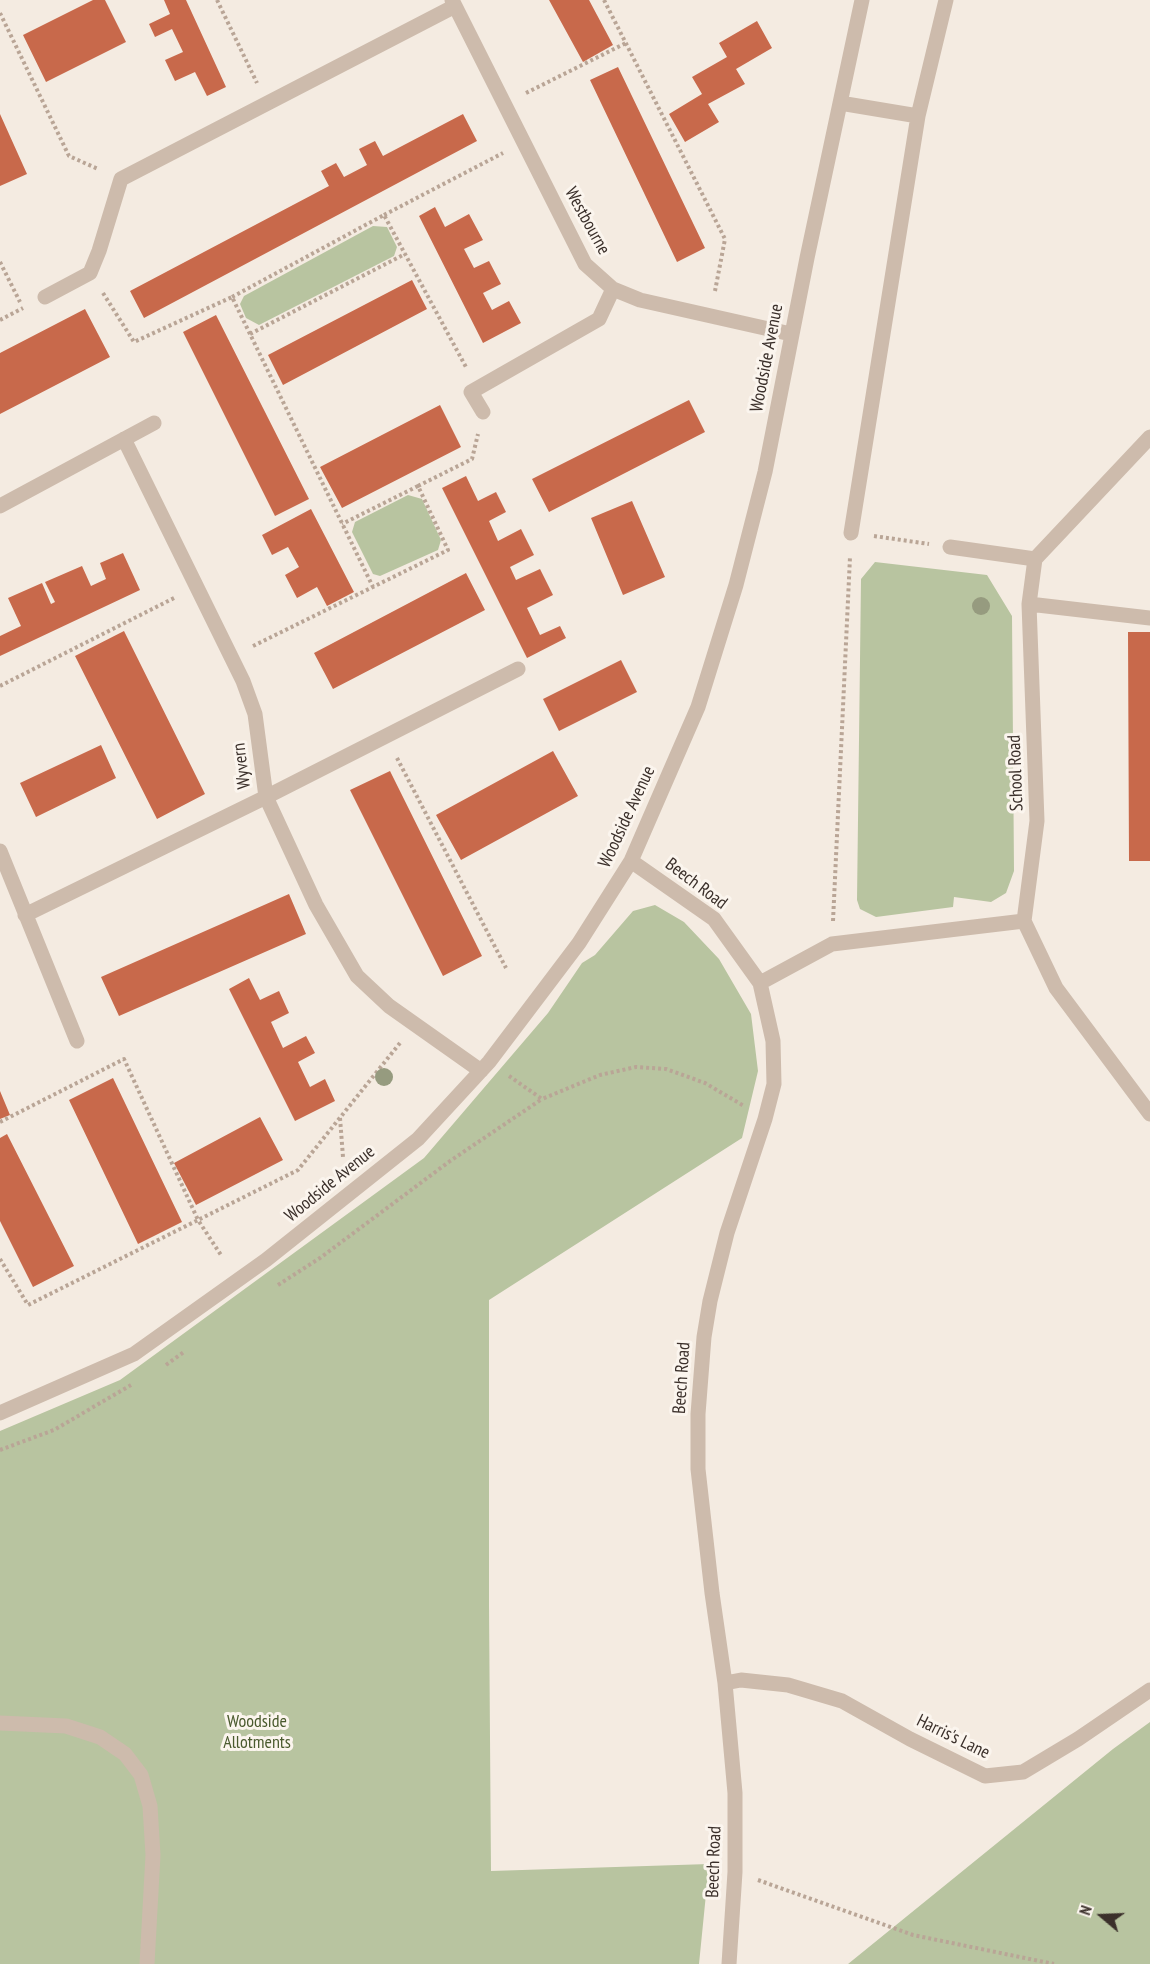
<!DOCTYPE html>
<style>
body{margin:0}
#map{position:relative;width:1150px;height:1964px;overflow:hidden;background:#f4ebe1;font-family:"PT Sans Narrow",sans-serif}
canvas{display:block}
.north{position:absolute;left:1072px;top:1886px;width:60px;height:60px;-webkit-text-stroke:4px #fbf5ee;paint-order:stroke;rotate:289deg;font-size:16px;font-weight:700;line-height:24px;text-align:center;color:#3b302b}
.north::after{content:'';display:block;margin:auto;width:21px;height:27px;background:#3b302b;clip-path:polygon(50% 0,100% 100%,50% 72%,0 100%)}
</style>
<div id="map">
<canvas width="1150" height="1964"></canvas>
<div class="north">N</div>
</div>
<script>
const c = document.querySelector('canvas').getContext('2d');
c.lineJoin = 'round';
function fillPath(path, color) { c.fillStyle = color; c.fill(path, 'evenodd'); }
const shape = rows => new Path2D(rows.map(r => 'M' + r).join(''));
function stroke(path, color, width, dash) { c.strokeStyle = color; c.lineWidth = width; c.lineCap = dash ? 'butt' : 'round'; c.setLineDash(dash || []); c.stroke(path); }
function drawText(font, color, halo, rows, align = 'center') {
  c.font = font + ' "PT Sans Narrow",sans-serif'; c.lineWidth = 6; c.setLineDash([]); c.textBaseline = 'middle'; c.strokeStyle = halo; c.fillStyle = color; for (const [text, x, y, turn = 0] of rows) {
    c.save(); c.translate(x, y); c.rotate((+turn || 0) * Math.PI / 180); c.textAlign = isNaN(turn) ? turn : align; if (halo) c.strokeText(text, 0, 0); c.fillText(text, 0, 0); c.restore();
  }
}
fillPath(shape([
 [373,226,387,227,397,247,394,256,259,325,246,318,240,304,244,296],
 [408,495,422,499,441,540,438,550,380,576,373,574,352,532,355,522],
 [875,562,987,575,1012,616,1014,871,1006,893,991,902,954,897,953,907,876,917,860,909,857,900,861,579],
 [655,905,684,922,719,959,751,1014,758,1071,742,1138,489,1300,489,1605,491,1871,709,1864,699,1964,0,1964,0,1431,120,1380,424,1158,548,1013,582,963,595,955,633,911],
 [1150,1722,1150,1964,848,1964,1113,1749]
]), '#b8c4a0');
fillPath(shape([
 [93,0,105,0,126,42,46,82,23,35],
 [164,0,186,0,226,87,207,96,195,72,175,81,165,60,183,52,172,29,155,37,149,24,170,14],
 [549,0,589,0,613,45,583,62],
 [757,21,772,48,736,69,745,84,708,104,719,122,685,142,669,114,702,94,692,77,727,57,719,43],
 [618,67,705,248,677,262,590,80],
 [0,114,27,174,0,186],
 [463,114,477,141,144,318,130,291,329,186,321,171,336,163,344,177,367,165,359,149,375,141,383,156],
 [435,207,445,227,469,214,483,240,464,249,474,268,489,261,501,284,483,293,492,310,509,301,521,323,483,343,419,216],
 [412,280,427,309,283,385,268,355],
 [85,309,110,357,0,414,0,353],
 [216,315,309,499,275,516,183,332],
 [689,400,705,432,549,512,532,479],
 [440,405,461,447,342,508,320,467],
 [466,476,478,501,496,492,506,512,489,521,498,541,521,529,534,555,510,567,516,580,540,569,553,595,527,608,540,635,560,626,566,638,527,658,442,488],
 [632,501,665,577,623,595,591,518],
 [311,509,354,592,327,606,317,587,297,598,285,575,299,567,288,547,272,555,262,535],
 [123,553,140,590,0,656,0,636,21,626,8,598,42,583,51,604,55,602,45,582,82,566,91,586,106,579,100,563],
 [466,573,485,610,333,689,314,653],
 [124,631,205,794,157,819,75,656],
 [1128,632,1150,632,1150,861,1129,861],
 [621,660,637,692,559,731,543,699],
 [101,745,116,778,36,817,20,783],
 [553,751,578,796,461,860,436,815],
 [390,771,482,956,443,976,350,790],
 [289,894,306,934,119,1016,101,977],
 [249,978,260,1000,279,991,289,1013,271,1022,283,1048,306,1036,315,1053,298,1062,310,1087,325,1079,335,1101,295,1121,229,989],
 [113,1078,182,1222,138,1244,69,1100],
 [0,1091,10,1115,0,1119],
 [260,1117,283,1160,196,1205,174,1163],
 [7,1134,74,1266,33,1287,0,1221,0,1138]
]), '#c8694b');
stroke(shape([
 [217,0,257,83],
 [604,0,725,239,715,291],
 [0,13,69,156,98,169],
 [526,93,626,43],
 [384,215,503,153],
 [0,262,20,302],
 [103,293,134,342,232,297,373,587],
 [232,297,384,215,467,369],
 [0,320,23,308],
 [250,334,405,254],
 [418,486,472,459,478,434],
 [874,536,929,544],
 [253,646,448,550,418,486,342,524],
 [0,686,176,597],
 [397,758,506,968],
 [833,921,850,557],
 [509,1076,542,1099,600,1075,636,1067,666,1069,705,1083,744,1106],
 [340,1118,343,1157],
 [0,1122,124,1059,198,1220,298,1170,400,1043],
 [0,1259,28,1305,198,1220,221,1255],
 [278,1285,320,1258,450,1161,542,1099],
 [166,1365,184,1352],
 [0,1450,54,1430,131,1385],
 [758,1880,913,1935,1054,1964]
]), '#b9a596', 4, [3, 3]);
stroke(shape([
 [452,0,585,264,613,289,640,300,791,334],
 [840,103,918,116],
 [45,297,90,273,99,251,121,179,455,6],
 [483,412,471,392,599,319,613,289],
 [1150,437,1035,559,1029,604,1037,821,1024,921,1056,988,1150,1114],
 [124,439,243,681,255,714,266,797,316,905,357,976,389,1006,481,1071],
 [0,506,154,423],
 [851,533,918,116,946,0],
 [950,547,1035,559],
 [1029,604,1150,618],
 [0,851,77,1041],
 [631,861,714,919,760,983,773,1041,774,1084,765,1119,727,1233,710,1301,704,1337,698,1414,698,1469,712,1593,725,1683,735,1793,735,1872,729,1964],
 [25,915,266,797,518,669],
 [760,983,832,944,1024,921],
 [0,1413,134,1354,266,1260,418,1139,489,1062,579,943,631,861,698,707,736,585,765,472,807,258,862,0],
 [725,1683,741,1680,788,1685,842,1701,910,1739,985,1776,1023,1772,1078,1739,1150,1690],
 [0,1723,66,1726,100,1737,125,1754,141,1775,150,1806,153,1855,147,1964]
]), '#cdbbac', 15);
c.fillStyle = '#969b7f';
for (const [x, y] of [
 [981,606],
 [384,1077]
]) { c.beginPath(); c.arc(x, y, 9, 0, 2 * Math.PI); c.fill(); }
drawText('18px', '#3b302b', '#fbf5ee', [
 ["Westbourne",587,221,61],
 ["Woodside Avenue",767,358,-79],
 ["Wyvern",242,766,-97],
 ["School Road",1016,773,-92],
 ["Woodside Avenue",627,817,-65],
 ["Beech Road",696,884,37],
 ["Woodside Avenue",330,1184,-39],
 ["Beech Road",682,1378,-86],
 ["Harris's Lane",953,1737,26],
 ["Beech Road",714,1862,-88]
]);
drawText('18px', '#4a5a2e', '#fbf5ee', [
 ["Woodside",257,1722],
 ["Allotments",257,1743]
]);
</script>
